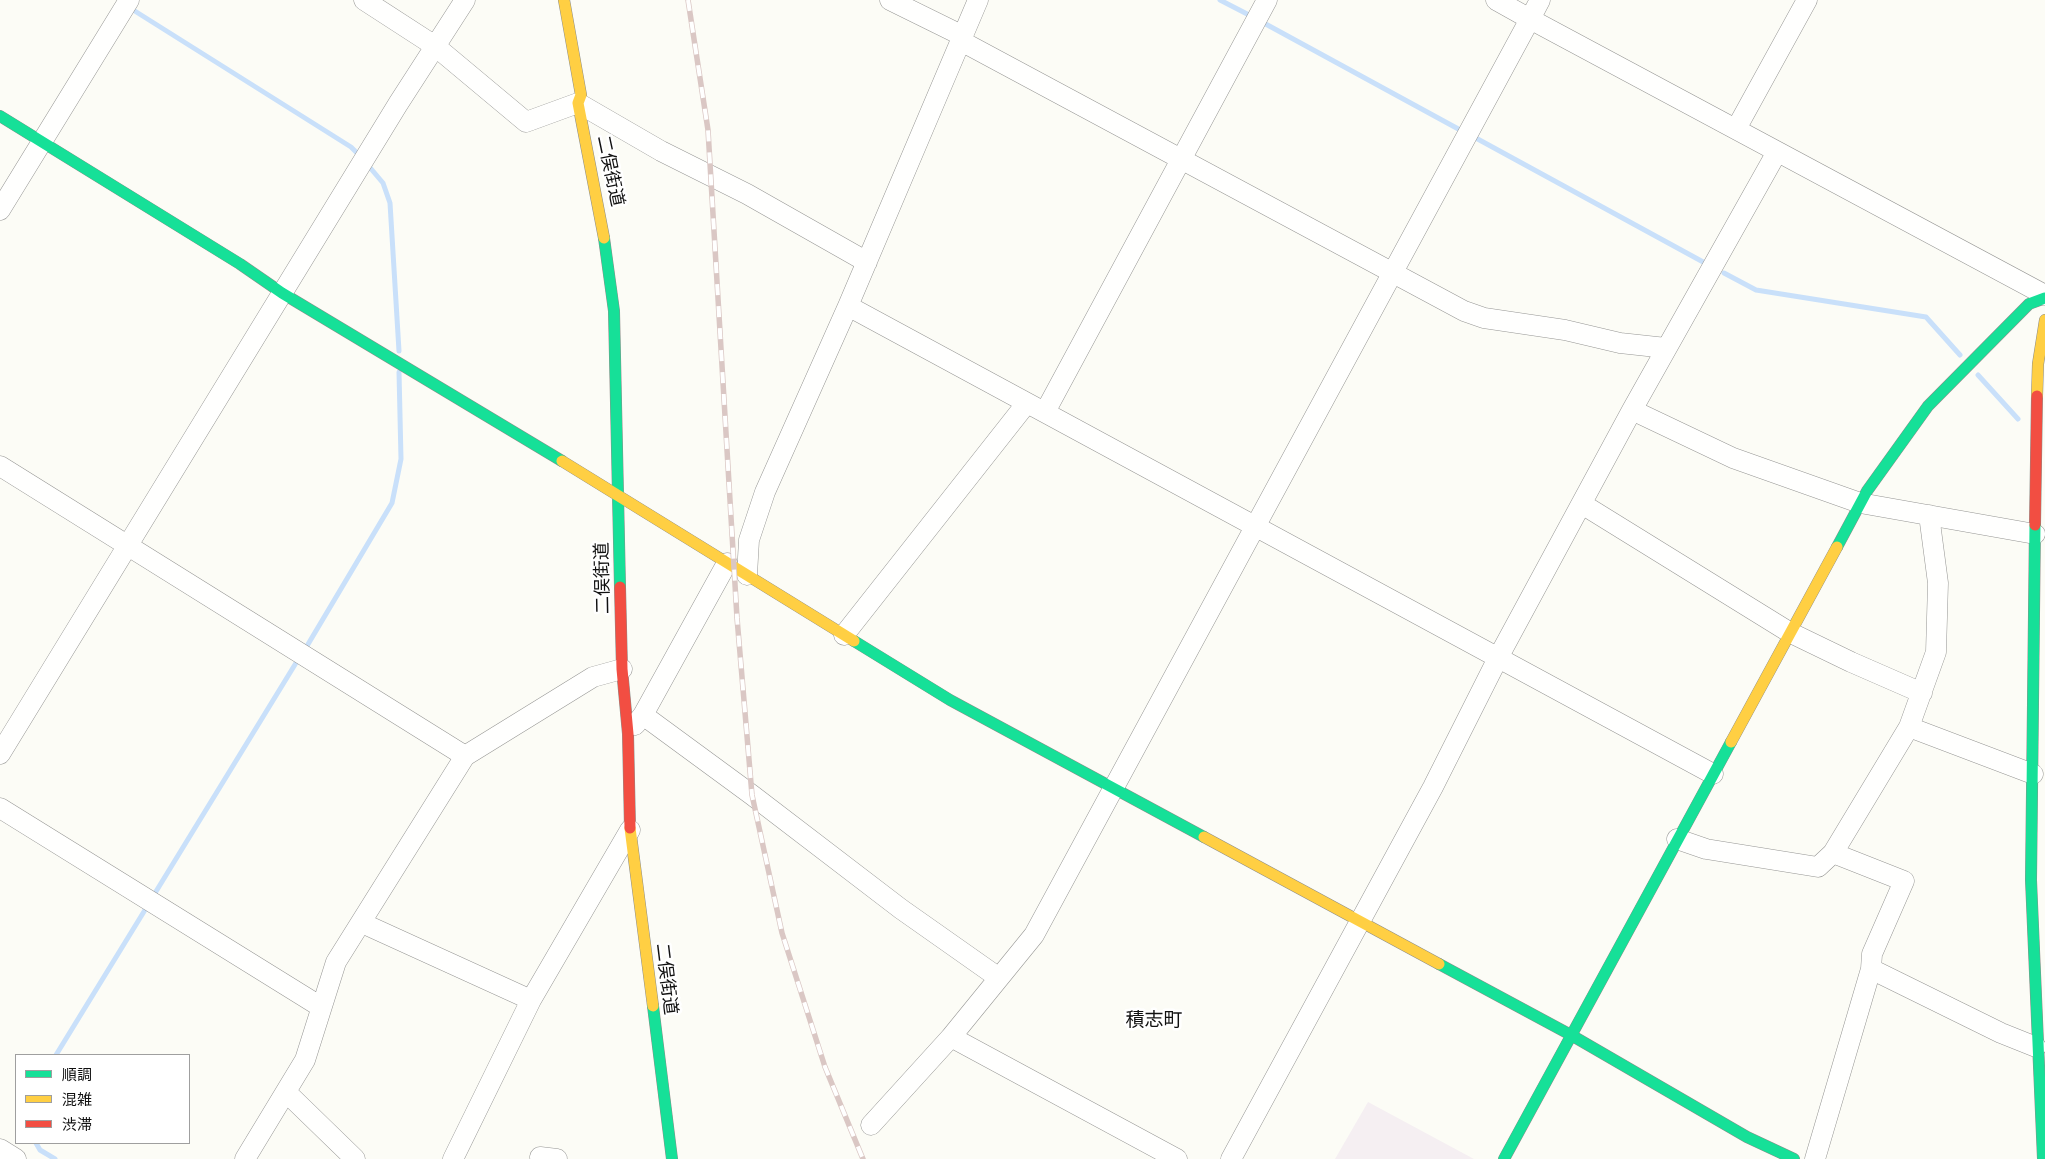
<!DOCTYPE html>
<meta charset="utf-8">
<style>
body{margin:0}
#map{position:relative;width:2045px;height:1159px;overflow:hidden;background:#fcfcf6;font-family:Merriweather,"Noto Sans JP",serif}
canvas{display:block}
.legend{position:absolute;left:15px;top:1054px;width:175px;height:90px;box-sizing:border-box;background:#fff;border:1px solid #9f9f9f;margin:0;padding:6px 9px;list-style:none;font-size:15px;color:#101010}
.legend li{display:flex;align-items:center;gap:10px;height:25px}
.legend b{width:25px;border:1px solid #9f9f9f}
</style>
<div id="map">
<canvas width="2045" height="1159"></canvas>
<ul class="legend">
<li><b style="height:6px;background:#16e098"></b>順調</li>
<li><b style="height:6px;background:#ffcf43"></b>混雑</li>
<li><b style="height:6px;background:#f24e42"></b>渋滞</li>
</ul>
</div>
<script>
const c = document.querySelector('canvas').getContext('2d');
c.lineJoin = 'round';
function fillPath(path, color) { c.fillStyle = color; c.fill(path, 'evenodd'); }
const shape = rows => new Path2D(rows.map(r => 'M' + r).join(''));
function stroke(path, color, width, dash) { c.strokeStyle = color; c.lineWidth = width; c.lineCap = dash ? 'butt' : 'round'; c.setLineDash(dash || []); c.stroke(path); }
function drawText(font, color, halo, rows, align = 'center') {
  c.font = font + ' Merriweather,"Noto Sans JP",serif'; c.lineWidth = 5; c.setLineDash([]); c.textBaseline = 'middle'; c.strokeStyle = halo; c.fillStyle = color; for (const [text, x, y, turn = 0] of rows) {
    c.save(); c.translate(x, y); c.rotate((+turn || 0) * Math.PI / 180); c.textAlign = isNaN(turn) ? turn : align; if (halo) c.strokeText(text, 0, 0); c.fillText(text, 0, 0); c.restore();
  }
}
fillPath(shape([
 [1368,1102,1474,1159,1335,1159]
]), '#f5eff2');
stroke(shape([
 [1220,0,1251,16],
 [130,8,351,147,360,156],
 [1262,22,1462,131],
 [1474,137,1705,263],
 [367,164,383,183,390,203,399,351],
 [1724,273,1756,290,1926,317,1960,355],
 [1978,375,2018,419],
 [304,651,392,503,401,459,399,372],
 [152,898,299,658],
 [56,1055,148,905],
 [36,1143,40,1150,55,1159]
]), '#c9e0fa', 5);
const street = shape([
 [364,0,435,46,526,122,578,103,661,151,747,194,867,262],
 [890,0,963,36],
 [1496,0,1530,19,1540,0],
 [961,41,1464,311,1484,318,1565,330,1620,343,1666,348],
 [1736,129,1807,0],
 [0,210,129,0],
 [848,306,1713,774],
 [1632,410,1733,458,1860,503,2035,534],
 [1045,412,1267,0],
 [0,466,465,756],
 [1582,504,1789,632,1851,662,1922,693],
 [747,575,749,540,765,492,848,306,978,0],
 [844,635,1026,404],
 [643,715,752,795,901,909,999,978],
 [635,725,643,715,727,563],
 [1909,727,2033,774],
 [0,754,398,104,465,0],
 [0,808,321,1007],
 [1677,839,1706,849,1818,867,1833,853,1909,727,1936,652,1938,583,1929,515],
 [362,923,531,1000],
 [1871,969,2001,1033,2036,1047],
 [286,1092,355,1159],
 [871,1125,951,1037],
 [0,1149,16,1159],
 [540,1157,557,1159],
 [245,1159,305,1060,336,962,465,756,593,677,622,669],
 [453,1159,531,1000,630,830],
 [1177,1159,951,1037,1034,935,1530,19,2045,295],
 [1231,1159,1433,787,1499,656,1632,410,1777,152],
 [1815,1159,1871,969,1872,954,1904,881,1833,853]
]);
const fast = shape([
 [0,116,240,264,282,293,562,461],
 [604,238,614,311,620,587],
 [2035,525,2031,880,2043,1159],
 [1837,547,1867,491,1928,406,2029,304,2045,298],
 [854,641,950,700,1204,837],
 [1439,964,1571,1035,1747,1137,1794,1159],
 [653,1006,672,1159],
 [1504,1159,1731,742]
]);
const slow = shape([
 [564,0,581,95,578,103,604,238],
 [2037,396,2038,364,2045,320],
 [562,461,854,641],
 [1731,742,1837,547],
 [630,828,653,1006],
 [1204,837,1439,964]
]);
const jam = shape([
 [2035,525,2037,396],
 [620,587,622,669,628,734,630,828]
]);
stroke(street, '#969694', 21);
stroke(fast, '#8d8d8a', 12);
stroke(slow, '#8d8d8a', 12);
stroke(jam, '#8d8d8a', 12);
stroke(street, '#fffffe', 20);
stroke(fast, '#16e098', 11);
stroke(slow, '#ffcf43', 11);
stroke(jam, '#f24e42', 11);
const rail = shape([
 [688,0,708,130,737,618,752,795,782,933,825,1067,863,1159]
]);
stroke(rail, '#dac7c4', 5.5);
stroke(rail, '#fff', 4, [11]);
drawText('18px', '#101010', '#fff', [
 ["二俣街道",610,171,78],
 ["二俣街道",603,578,-91],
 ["二俣街道",666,979,83]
]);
drawText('19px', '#101010', '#fff', [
 ["積志町",1154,1021]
]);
</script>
